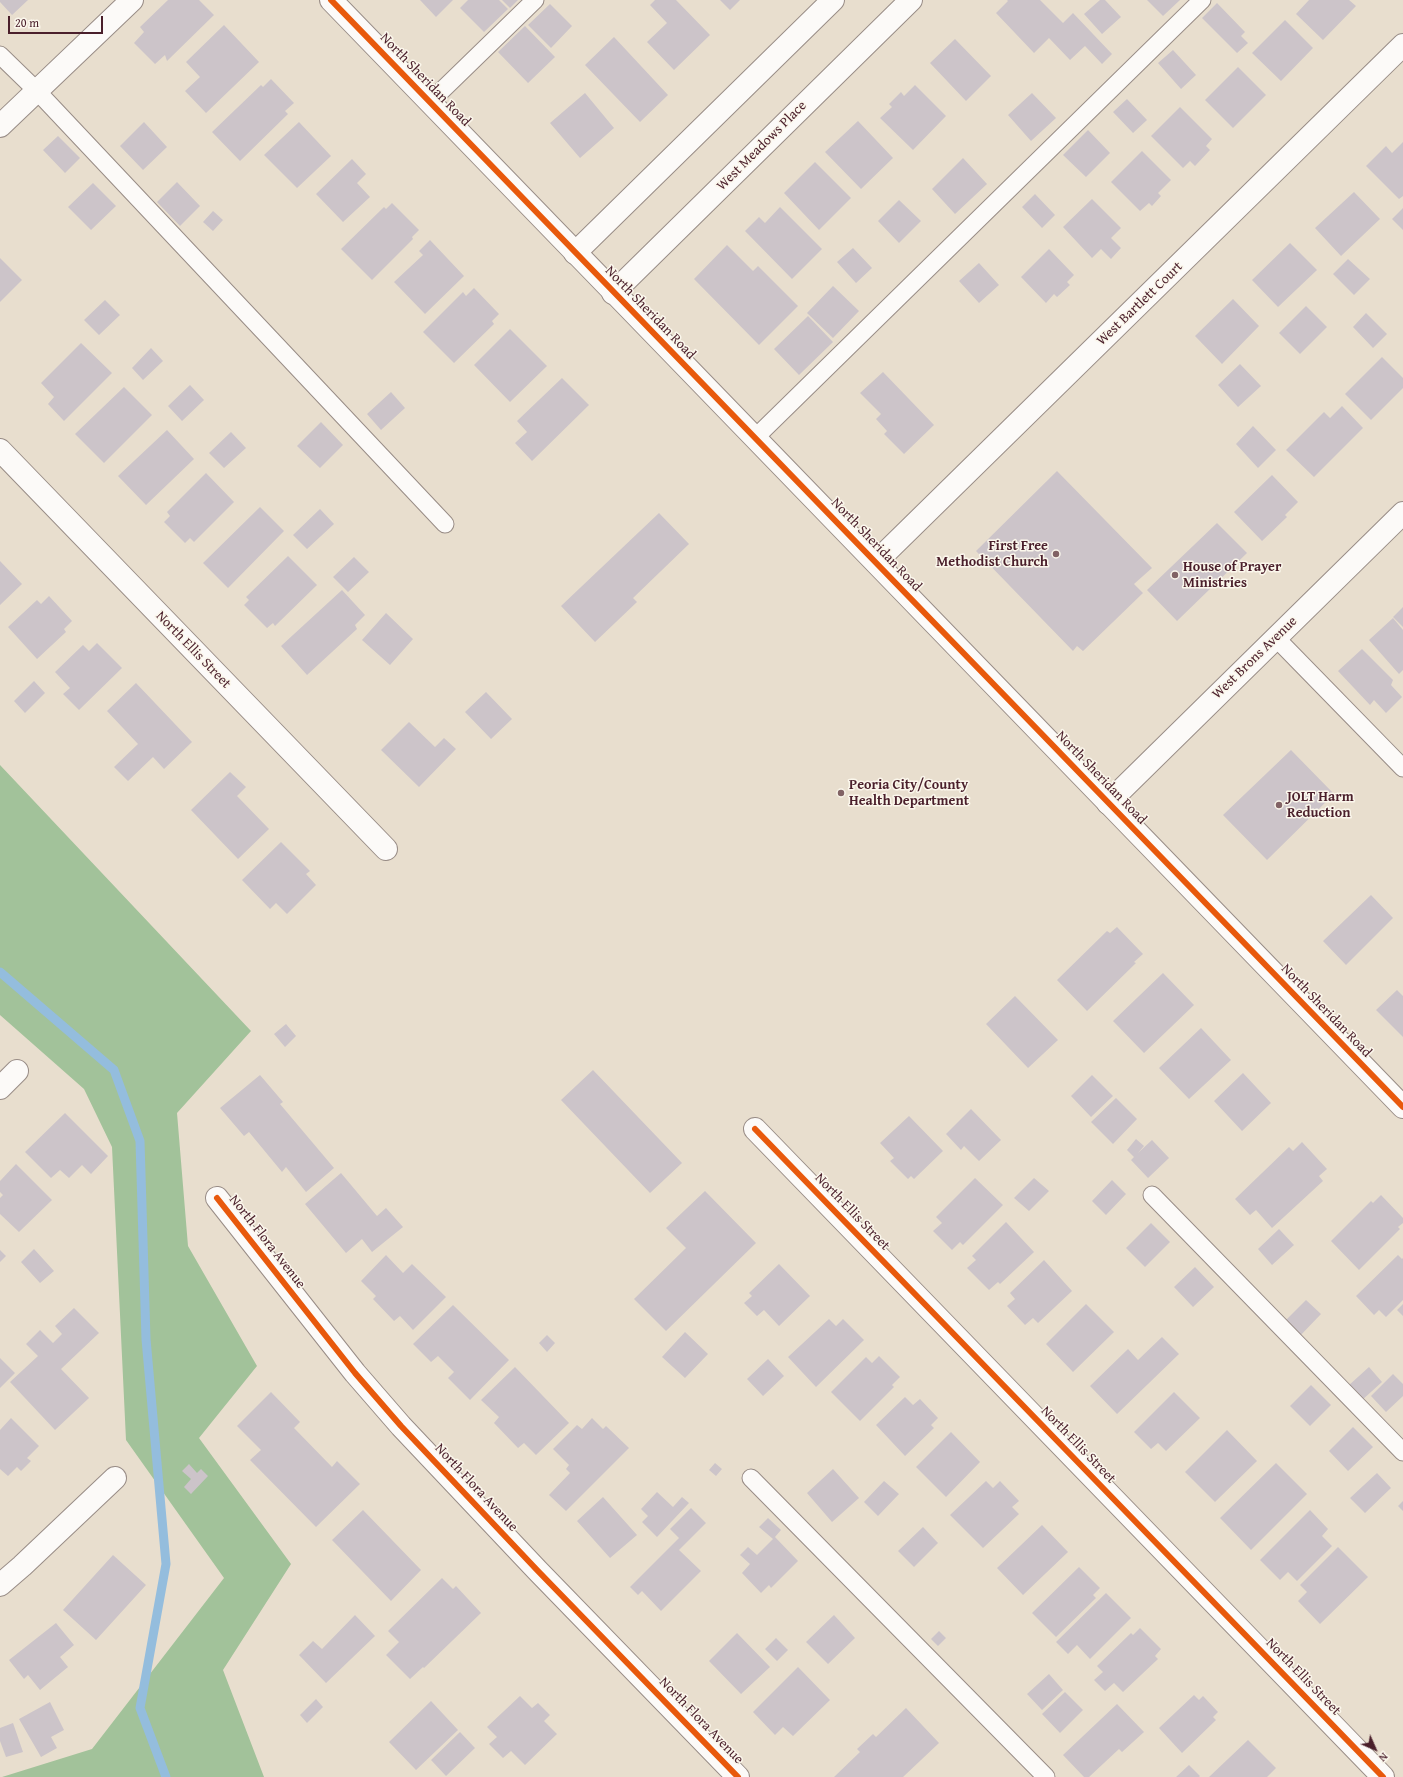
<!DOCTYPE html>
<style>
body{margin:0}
#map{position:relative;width:1403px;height:1777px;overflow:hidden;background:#e8dece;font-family:"Gentium Book Plus",serif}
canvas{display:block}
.north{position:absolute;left:1355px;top:1729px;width:40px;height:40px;-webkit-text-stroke:3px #fbf7ec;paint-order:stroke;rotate:135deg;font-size:11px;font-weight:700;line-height:16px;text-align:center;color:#4a1f2b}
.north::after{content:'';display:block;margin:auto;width:14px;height:18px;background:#4a1f2b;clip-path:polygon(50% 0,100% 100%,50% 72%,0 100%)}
.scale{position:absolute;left:8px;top:16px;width:95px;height:18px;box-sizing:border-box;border:2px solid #4a1f2b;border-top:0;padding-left:5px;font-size:12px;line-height:14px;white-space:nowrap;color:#4a1f2b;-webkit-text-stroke:3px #fbf7ec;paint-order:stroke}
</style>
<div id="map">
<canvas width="1403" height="1777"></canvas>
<div class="north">N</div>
<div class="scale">20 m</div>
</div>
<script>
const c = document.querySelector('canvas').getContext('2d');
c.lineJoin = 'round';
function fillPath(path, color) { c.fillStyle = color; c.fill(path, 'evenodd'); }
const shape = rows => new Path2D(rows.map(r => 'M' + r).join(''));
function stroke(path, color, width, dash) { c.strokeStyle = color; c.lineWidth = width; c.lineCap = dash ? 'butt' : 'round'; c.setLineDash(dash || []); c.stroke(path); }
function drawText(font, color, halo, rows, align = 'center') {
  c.font = font + ' "Gentium Book Plus",serif'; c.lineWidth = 3; c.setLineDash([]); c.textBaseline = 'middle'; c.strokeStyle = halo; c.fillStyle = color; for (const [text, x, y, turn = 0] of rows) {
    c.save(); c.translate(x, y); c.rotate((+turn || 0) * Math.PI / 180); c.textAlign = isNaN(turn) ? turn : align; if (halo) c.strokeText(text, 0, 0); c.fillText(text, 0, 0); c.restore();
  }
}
fillPath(shape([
 [0,765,251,1031,177,1113,188,1246,257,1366,199,1438,291,1564,223,1670,264,1777,2,1777,92,1749,224,1578,126,1440,112,1147,84,1089,0,1015]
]), '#a2c29a');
stroke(shape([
 [0,972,114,1070,140,1141,146,1339,166,1564,140,1708,166,1777]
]), '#94bddd', 9);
fillPath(shape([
 [0,0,28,0,12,15,0,2],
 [168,0,199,0,214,15,167,61,165,55,155,64,134,43,144,32,140,27],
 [420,0,453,0,436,17],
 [468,0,499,0,508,9,484,32,460,8],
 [502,0,518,0,510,8],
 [655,0,676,0,710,35,674,70,647,42,667,23,650,5],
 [720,0,740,0,730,10],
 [1007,0,1040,0,1063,23,1073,13,1112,54,1102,64,1085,46,1070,60,1049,38,1034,53,996,13,1008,1],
 [1100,0,1105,0,1121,17,1102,34,1084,14],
 [1147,0,1180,0,1163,16],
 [1309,0,1349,0,1356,6,1323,40,1296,14],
 [1217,3,1245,32,1241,36,1248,43,1237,53,1202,18],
 [550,4,572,26,551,48,528,25],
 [1285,20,1313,48,1281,81,1252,53],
 [224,25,259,62,206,113,185,91,200,77,186,62],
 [525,26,555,57,528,83,498,52],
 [614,37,668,95,640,122,585,65],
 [955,39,991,76,966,101,930,63],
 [1173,50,1196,75,1181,89,1158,63],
 [1238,67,1266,95,1233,128,1205,100],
 [271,79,294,103,285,111,288,114,240,161,212,132,261,85,263,87],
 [915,85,946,116,913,150,880,118,892,107,889,104,901,92,904,96],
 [585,93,614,128,580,158,550,123],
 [1032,93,1056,118,1031,141,1008,115],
 [1127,99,1147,120,1133,133,1113,112],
 [1180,107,1212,139,1206,146,1210,150,1195,166,1190,161,1183,168,1151,136],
 [858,121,893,158,861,189,825,152],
 [144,122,167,147,143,170,120,146],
 [299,122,331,156,297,188,264,155],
 [1088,130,1110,153,1086,177,1063,155],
 [58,136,80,158,65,173,43,150],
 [1403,142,1403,196,1399,199,1366,166,1386,146,1392,153],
 [1142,151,1171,180,1158,193,1161,196,1152,206,1149,203,1140,211,1111,182],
 [963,158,987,184,955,214,932,189],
 [352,159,366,174,357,183,370,197,343,222,316,194],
 [815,162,851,198,819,230,784,193],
 [177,182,200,206,180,226,157,202],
 [93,183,116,206,91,230,68,207],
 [1354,192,1380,219,1341,256,1315,228],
 [1035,194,1055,215,1042,228,1022,207],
 [1092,199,1121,228,1111,238,1121,248,1111,259,1101,249,1092,258,1063,227],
 [899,200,921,221,899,243,878,221],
 [392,203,419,230,412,237,413,239,372,280,341,249,384,207,386,209],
 [780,207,822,249,792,279,745,231,759,217,765,223],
 [1403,208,1403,230,1392,219],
 [213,211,223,220,213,231,203,222],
 [430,240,464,276,425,314,394,282,423,255,419,251],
 [1290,243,1317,270,1278,307,1252,280],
 [727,245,753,271,758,266,798,306,759,345,694,279],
 [853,248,872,268,856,283,837,262],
 [1049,249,1074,275,1067,282,1070,285,1057,297,1054,294,1046,303,1021,277],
 [0,258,22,280,0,302],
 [1348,259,1370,279,1354,295,1333,274],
 [979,263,999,285,979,303,959,281],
 [833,286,859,311,833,338,807,313],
 [474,288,499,314,492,321,494,324,454,363,423,332,463,292,466,296],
 [1233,299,1259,326,1222,364,1195,336],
 [105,300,120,315,99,335,84,320],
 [1306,306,1327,327,1300,354,1279,333],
 [1366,313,1387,334,1373,348,1353,327],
 [808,316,833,342,799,375,774,349],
 [510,329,547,366,510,402,474,365],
 [81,343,112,373,64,421,48,404,54,397,41,383],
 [151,348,163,361,143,380,132,368],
 [1382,357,1403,378,1403,388,1371,420,1345,394],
 [1240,364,1261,386,1238,407,1218,385],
 [883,372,934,425,904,454,884,434,887,431,876,419,881,414,860,393],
 [562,378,589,405,532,461,515,443,527,432,517,421],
 [190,385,204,400,182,421,168,406],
 [124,387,152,415,104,463,75,434],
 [391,392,405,408,381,430,367,414],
 [1342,406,1363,428,1314,477,1286,450,1324,412,1330,418],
 [321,422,343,445,320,468,297,446],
 [1253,426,1276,450,1258,468,1236,444],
 [167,430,194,459,146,505,118,476],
 [231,432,246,448,224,468,209,453],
 [1057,471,1152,568,1134,584,1143,593,1083,651,1077,646,1073,651,976,551],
 [206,473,234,502,194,542,190,538,185,543,164,522,170,516,167,512],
 [1272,475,1298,502,1285,515,1287,517,1262,541,1234,512],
 [260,507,284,531,228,588,203,563],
 [320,509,334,524,307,549,293,535],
 [659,513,689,544,633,598,637,602,595,642,561,606],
 [1217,523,1247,553,1177,621,1147,590],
 [288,556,317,585,275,626,273,623,267,628,244,605,249,600,246,597],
 [354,557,369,572,348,592,333,577],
 [0,561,22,584,0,605],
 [342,590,365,615,355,625,357,629,307,675,281,646],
 [49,596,72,621,64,629,66,632,37,659,8,627,37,600,41,604],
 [1403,607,1403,627,1393,617],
 [386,613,413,639,390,665,362,640],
 [1393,618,1403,630,1403,670,1399,674,1369,640],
 [97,643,122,668,79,710,63,694,70,688,55,672,83,645,89,651],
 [1362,649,1393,680,1391,685,1402,697,1386,713,1374,700,1370,705,1338,671],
 [34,681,45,693,25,713,14,701],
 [136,683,192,742,164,769,153,757,128,781,114,767,138,744,107,711],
 [486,692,512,719,491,739,465,712],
 [409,722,435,747,444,738,456,749,419,787,381,750],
 [1291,750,1334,794,1267,860,1223,815],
 [230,772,246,787,237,796,269,829,238,859,191,810],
 [281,842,310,871,306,874,316,885,287,914,276,903,270,909,242,880],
 [1371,895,1393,918,1346,965,1323,941],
 [1117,927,1143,954,1134,962,1136,963,1087,1011,1057,980,1107,931,1110,933],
 [1163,973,1194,1005,1144,1053,1113,1021],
 [1397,990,1403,996,1403,1037,1376,1010],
 [1015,996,1058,1040,1028,1068,986,1024],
 [286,1024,296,1036,285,1047,274,1034],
 [1201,1028,1231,1060,1189,1099,1159,1068],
 [593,1070,682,1163,650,1193,561,1100],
 [1243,1073,1271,1103,1242,1131,1214,1101],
 [260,1075,283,1102,280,1104,334,1168,306,1192,286,1167,282,1172,249,1132,244,1136,220,1108],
 [1092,1075,1113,1096,1091,1117,1071,1096],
 [1116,1098,1137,1119,1113,1144,1091,1122],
 [971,1109,1001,1140,979,1161,964,1146,961,1150,946,1134],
 [65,1113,108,1156,91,1174,82,1165,69,1178,60,1170,51,1178,25,1152],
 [909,1116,943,1151,914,1179,911,1176,908,1179,890,1161,894,1158,880,1143],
 [1136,1139,1144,1146,1138,1153,1152,1140,1169,1158,1148,1178,1131,1160,1134,1157,1127,1150],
 [1302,1142,1327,1169,1319,1176,1323,1181,1272,1228,1256,1210,1250,1215,1235,1199,1289,1147,1293,1151],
 [16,1164,52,1200,19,1232,0,1214,0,1198,3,1195,0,1192,0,1181],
 [341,1173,377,1216,386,1208,403,1227,372,1252,362,1239,346,1253,305,1204],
 [975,1178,1003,1205,963,1245,960,1242,952,1250,933,1231,942,1223,936,1217],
 [1034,1178,1049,1191,1029,1211,1014,1198],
 [1112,1180,1126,1194,1106,1215,1092,1201],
 [705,1191,756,1243,666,1331,634,1299,686,1248,666,1228],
 [1381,1195,1403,1218,1403,1223,1398,1227,1400,1229,1359,1270,1331,1241,1371,1201,1373,1203],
 [1006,1222,1034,1252,1000,1284,998,1282,989,1290,967,1268,976,1260,972,1256],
 [1151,1223,1170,1242,1145,1267,1126,1248],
 [1279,1229,1294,1245,1272,1265,1258,1249],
 [34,1249,54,1271,40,1283,21,1262],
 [0,1250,6,1256,0,1262],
 [386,1255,403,1273,412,1264,446,1297,413,1330,400,1316,394,1321,373,1299,376,1296,361,1281],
 [1398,1255,1402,1259,1403,1258,1403,1300,1386,1317,1379,1310,1374,1315,1356,1296],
 [1044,1260,1072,1291,1038,1323,1033,1318,1025,1325,1007,1306,1015,1299,1010,1293],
 [779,1264,810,1296,779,1326,764,1310,757,1316,744,1303,752,1296,749,1293],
 [1195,1267,1214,1287,1193,1307,1174,1287],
 [1306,1300,1321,1314,1298,1338,1283,1323],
 [1086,1304,1114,1332,1073,1372,1046,1344],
 [1403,1304,1403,1316,1397,1310],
 [453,1305,509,1360,470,1400,448,1378,454,1372,438,1356,431,1362,413,1344],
 [74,1308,99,1333,61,1369,89,1398,55,1430,10,1382,38,1356,26,1344,40,1330,53,1343,62,1334,55,1326],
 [829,1319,836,1326,843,1319,864,1340,816,1387,788,1357],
 [685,1332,708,1354,685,1378,662,1357],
 [547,1335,555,1343,547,1352,539,1343],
 [1162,1337,1179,1354,1117,1414,1090,1386,1128,1349,1138,1360],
 [879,1356,900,1377,892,1385,894,1387,860,1421,831,1392,866,1357,872,1363],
 [0,1358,15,1373,0,1388],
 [768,1359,784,1376,763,1396,747,1379],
 [515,1367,569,1423,536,1455,524,1443,518,1448,494,1423,499,1417,481,1400],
 [1369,1367,1382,1382,1361,1401,1348,1386],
 [1393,1374,1403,1384,1403,1396,1386,1412,1371,1396],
 [1311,1385,1331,1405,1310,1426,1290,1406],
 [271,1392,300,1422,294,1428,332,1467,337,1461,360,1484,316,1527,250,1460,261,1450,237,1426],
 [1174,1392,1200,1418,1166,1451,1158,1443,1151,1449,1134,1432],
 [905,1397,913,1405,920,1399,938,1418,931,1425,934,1428,905,1456,876,1425],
 [11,1418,39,1446,27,1458,31,1461,21,1471,17,1467,8,1476,0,1469,0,1430],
 [592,1418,603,1429,606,1426,629,1448,566,1511,549,1495,570,1473,566,1469,569,1465,553,1449,577,1425,582,1429],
 [1353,1427,1373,1447,1348,1471,1329,1451],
 [1227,1430,1257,1461,1215,1502,1185,1472],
 [951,1432,980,1462,946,1497,916,1467],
 [715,1463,722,1469,716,1476,709,1470],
 [1276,1463,1307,1494,1251,1550,1220,1518],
 [189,1464,197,1473,201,1469,208,1476,191,1494,184,1487,191,1479,182,1471],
 [833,1469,859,1498,832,1522,807,1493],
 [1377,1473,1391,1488,1365,1513,1350,1498],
 [884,1481,899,1494,878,1516,864,1502],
 [986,1481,993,1488,1000,1481,1019,1501,1012,1507,1019,1514,983,1548,950,1515],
 [657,1492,673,1507,682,1497,689,1503,657,1537,642,1522,648,1516,641,1509],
 [603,1497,637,1535,610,1558,577,1521],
 [1403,1501,1403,1511,1398,1506],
 [691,1508,706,1523,679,1550,701,1571,661,1611,642,1591,638,1595,630,1587,679,1538,670,1529],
 [363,1510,421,1570,391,1601,332,1540],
 [1310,1510,1328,1529,1322,1536,1332,1546,1297,1581,1288,1572,1280,1580,1260,1560],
 [768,1518,781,1530,775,1537,798,1561,771,1588,769,1585,761,1593,742,1573,750,1564,740,1555,748,1547,757,1555,773,1539,759,1527],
 [1042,1525,1068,1552,1023,1595,997,1568],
 [923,1527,938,1543,914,1567,898,1551],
 [1338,1547,1368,1577,1320,1624,1298,1601,1307,1592,1300,1585],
 [113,1555,146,1585,96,1640,63,1610],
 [1079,1567,1100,1588,1093,1595,1096,1598,1056,1637,1032,1613],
 [442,1578,453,1589,456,1586,481,1613,424,1668,423,1667,410,1679,386,1655,399,1642,388,1631],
 [1106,1593,1131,1618,1090,1659,1077,1645,1068,1654,1056,1642],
 [355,1615,375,1636,326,1683,299,1655,313,1641,322,1649],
 [834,1615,855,1638,828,1664,806,1642],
 [56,1623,74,1645,60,1657,68,1667,40,1690,28,1675,24,1679,9,1660],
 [1140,1628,1161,1649,1155,1656,1158,1659,1123,1692,1114,1683,1105,1691,1094,1680,1103,1672,1097,1666,1131,1633,1133,1635],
 [939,1631,946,1638,938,1646,931,1639],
 [737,1633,770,1667,741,1694,709,1661],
 [776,1638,788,1650,777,1661,765,1649],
 [798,1667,830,1700,793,1736,783,1727,775,1735,753,1712],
 [1049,1674,1063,1690,1042,1710,1027,1694],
 [1065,1692,1083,1710,1060,1733,1042,1714],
 [1194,1695,1199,1700,1203,1696,1218,1712,1213,1717,1216,1720,1182,1753,1159,1728],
 [520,1696,532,1708,538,1703,550,1715,544,1721,557,1734,525,1765,511,1751,503,1758,489,1744,497,1737,487,1727],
 [316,1699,323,1707,307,1723,300,1715],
 [431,1701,458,1730,416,1770,389,1742],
 [50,1702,64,1730,51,1737,57,1748,41,1757,19,1719],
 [1117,1704,1144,1732,1122,1752,1119,1749,1089,1777,1084,1777,1063,1755],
 [906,1708,939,1743,903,1777,834,1777,860,1752,857,1749,873,1734,876,1737],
 [13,1723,23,1752,6,1757,0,1741,0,1728],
 [460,1732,475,1748,446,1776,431,1760],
 [1248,1740,1276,1768,1267,1777,1209,1777],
 [1189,1765,1200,1776,1199,1777,1176,1777]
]), '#ccc4c9');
const lane = shape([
 [0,55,37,91,445,524],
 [430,102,535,0],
 [755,438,1202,0],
 [1276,638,1403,768],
 [1152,1195,1403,1452],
 [751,1478,1046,1777]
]);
const street = shape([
 [0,126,132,0],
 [575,253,833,0],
 [613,293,911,0],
 [0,450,386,849],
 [876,562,1403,45],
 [1108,803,1403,513],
 [0,1088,17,1071],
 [755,1129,1383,1777],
 [217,1198,355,1373,401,1426,537,1570,738,1777],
 [0,1585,22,1566,115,1478]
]);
const secondary = shape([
 [331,0,1403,1107]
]);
stroke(lane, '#988c86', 19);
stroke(street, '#988c86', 24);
stroke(secondary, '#988c86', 24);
stroke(lane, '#fcfaf8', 17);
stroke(street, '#fcfaf8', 22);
stroke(secondary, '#fcfaf8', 22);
stroke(shape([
 [331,0,1403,1107],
 [755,1129,1383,1777],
 [217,1198,355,1373,401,1426,537,1570,738,1777]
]), '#e8590c', 6);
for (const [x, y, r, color] of [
 [1056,554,4,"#816264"],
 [1175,575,4,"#816264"],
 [841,793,4,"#816264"],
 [1279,805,4,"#816264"]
]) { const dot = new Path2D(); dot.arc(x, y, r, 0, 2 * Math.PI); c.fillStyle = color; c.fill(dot); stroke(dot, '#fbf7ec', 1.5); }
drawText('14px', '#4a1f2b', '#fbf7ec', [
 ["North Sheridan Road",425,80,46],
 ["West Meadows Place",762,146,-45],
 ["West Bartlett Court",1140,304,-44],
 ["North Sheridan Road",650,313,46],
 ["North Sheridan Road",876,545,46],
 ["North Ellis Street",193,650,46],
 ["West Brons Avenue",1255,658,-44],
 ["North Sheridan Road",1101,778,46],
 ["North Sheridan Road",1326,1011,46],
 ["North Ellis Street",852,1212,46],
 ["North Flora Avenue",267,1242,52],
 ["North Ellis Street",1078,1445,46],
 ["North Flora Avenue",476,1488,47],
 ["North Ellis Street",1303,1677,46],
 ["North Flora Avenue",701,1721,46]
]);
drawText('bold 14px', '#4a1f2b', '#fbf7ec', [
 ["First Free",1048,546,"right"],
 ["Methodist Church",1048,562,"right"],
 ["House of Prayer",1183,567],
 ["Ministries",1183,583],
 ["Peoria City/County",849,785],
 ["Health Department",849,801],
 ["JOLT Harm",1287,797],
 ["Reduction",1287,813]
], 'left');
</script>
